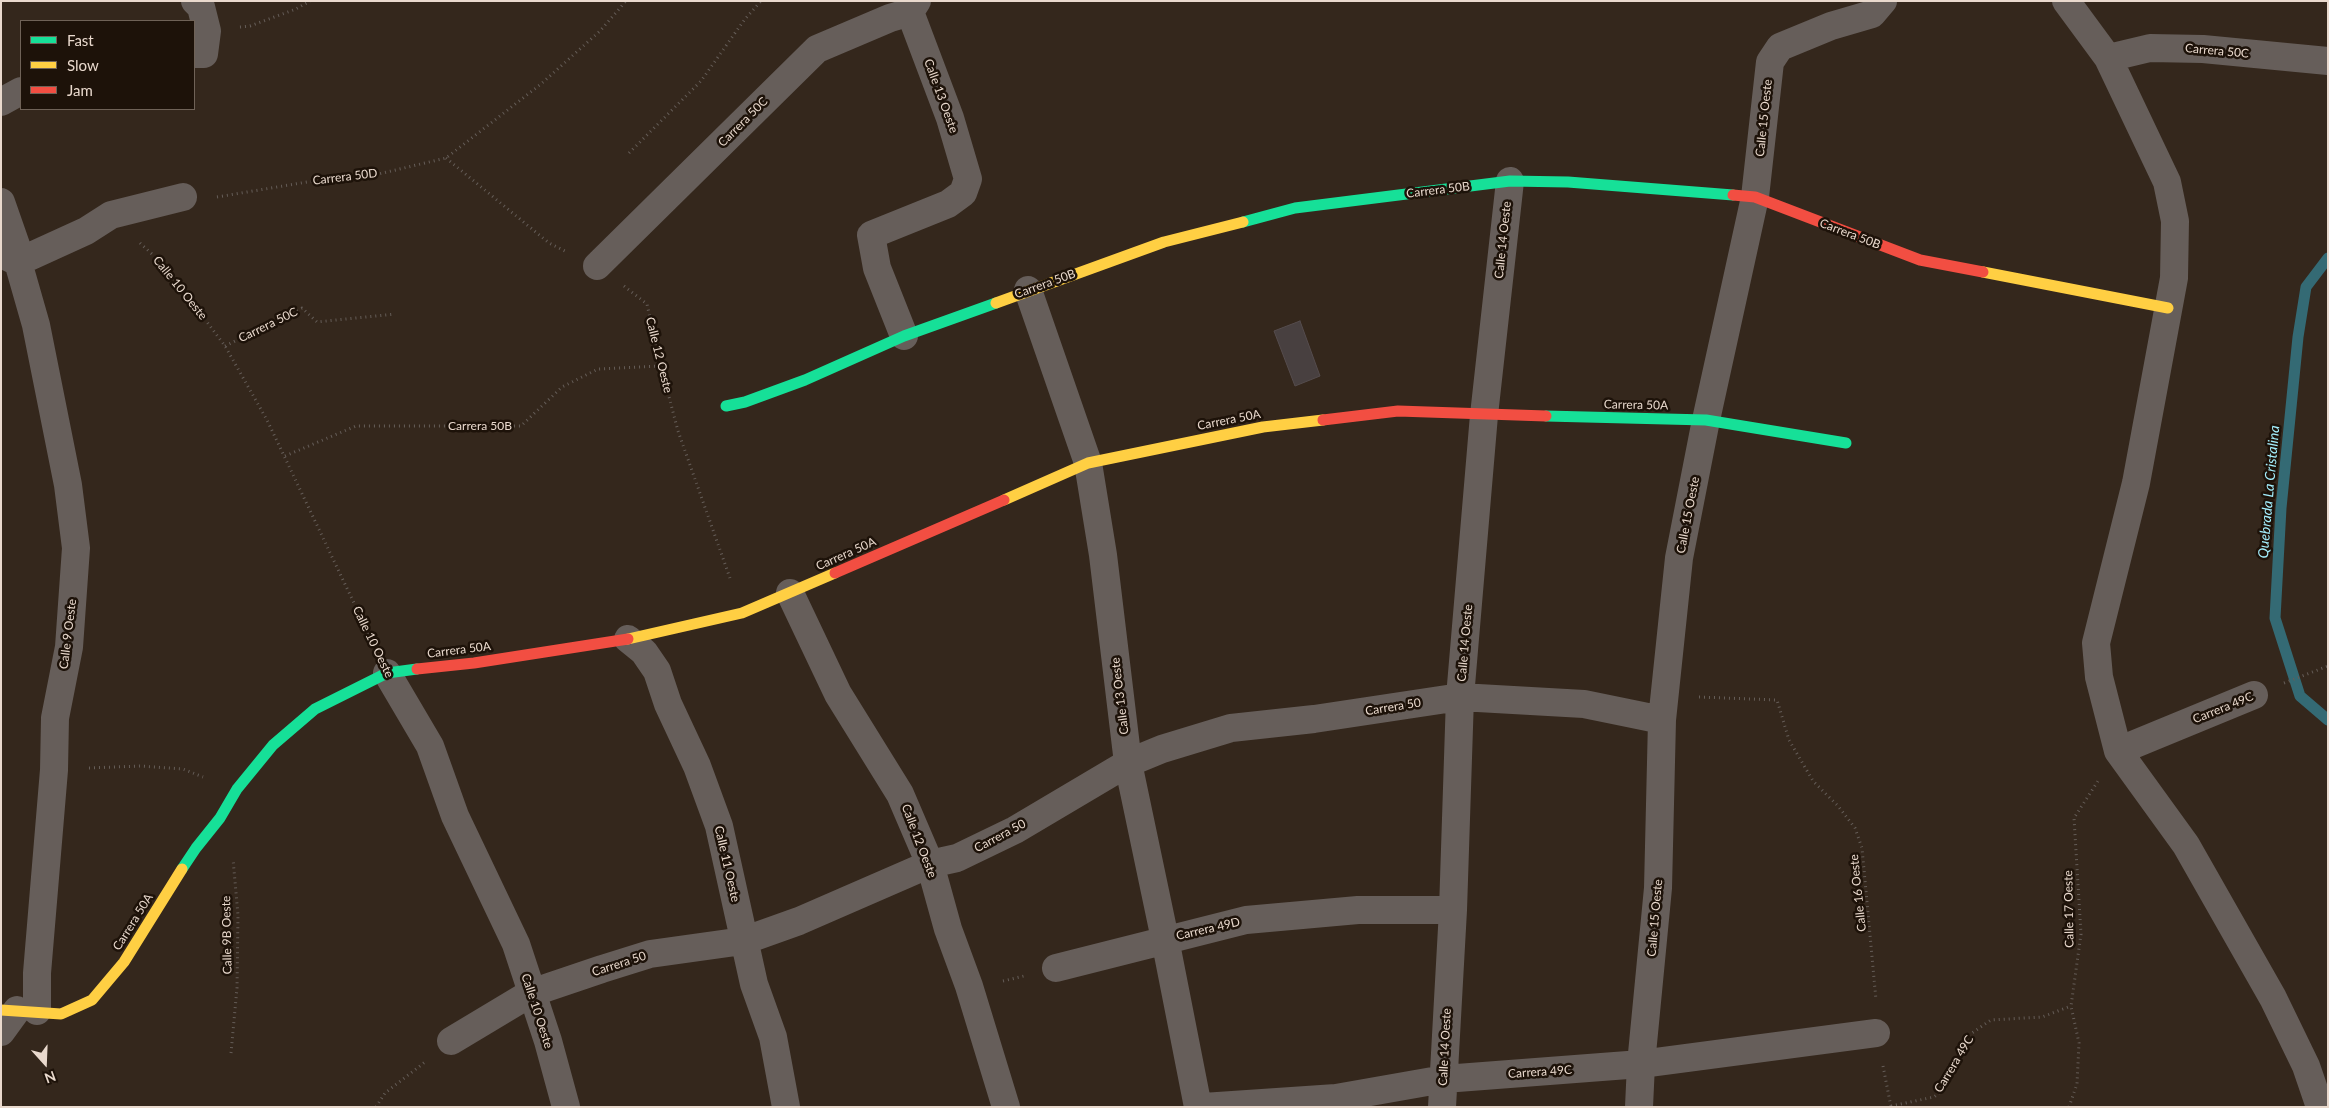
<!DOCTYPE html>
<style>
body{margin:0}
#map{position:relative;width:2329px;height:1108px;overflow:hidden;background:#34271c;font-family:Lato,sans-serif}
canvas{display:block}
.frame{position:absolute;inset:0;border:2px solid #e9d9cd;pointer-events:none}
.legend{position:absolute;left:20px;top:20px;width:175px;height:90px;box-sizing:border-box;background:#1d1209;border:1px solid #6f6257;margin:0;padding:6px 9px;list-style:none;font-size:15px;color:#e9d9cd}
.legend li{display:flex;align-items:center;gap:10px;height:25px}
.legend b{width:25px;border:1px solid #6f6257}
.north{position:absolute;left:20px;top:1038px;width:50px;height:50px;-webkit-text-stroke:4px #1d1209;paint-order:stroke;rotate:160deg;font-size:14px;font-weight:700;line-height:20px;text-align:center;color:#e9d9cd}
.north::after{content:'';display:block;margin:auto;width:18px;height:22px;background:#e9d9cd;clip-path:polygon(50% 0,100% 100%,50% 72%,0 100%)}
</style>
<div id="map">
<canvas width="2329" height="1108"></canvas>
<div class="frame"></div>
<ul class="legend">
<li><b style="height:6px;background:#16e098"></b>Fast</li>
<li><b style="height:6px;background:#ffcf43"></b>Slow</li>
<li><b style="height:6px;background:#f24e42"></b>Jam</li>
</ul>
<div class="north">N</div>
</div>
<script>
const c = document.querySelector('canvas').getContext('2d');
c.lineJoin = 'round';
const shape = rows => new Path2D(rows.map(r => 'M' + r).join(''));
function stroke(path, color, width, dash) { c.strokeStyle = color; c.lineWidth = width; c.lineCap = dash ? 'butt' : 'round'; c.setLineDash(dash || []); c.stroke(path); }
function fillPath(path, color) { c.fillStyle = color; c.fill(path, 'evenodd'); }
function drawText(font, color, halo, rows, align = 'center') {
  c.font = font + ' Lato,sans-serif'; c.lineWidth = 5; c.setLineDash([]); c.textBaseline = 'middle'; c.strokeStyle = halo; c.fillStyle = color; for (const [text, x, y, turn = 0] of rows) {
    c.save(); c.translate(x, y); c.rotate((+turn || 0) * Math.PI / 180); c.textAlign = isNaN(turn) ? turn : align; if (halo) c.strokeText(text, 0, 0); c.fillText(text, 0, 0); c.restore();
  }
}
stroke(shape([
 [2328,258,2306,287,2298,337,2281,508,2275,618,2300,696,2328,720]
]), '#346a74', 11);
const building = shape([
 [1300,321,1320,376,1295,386,1274,331,1300,321]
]);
fillPath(building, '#484040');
stroke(building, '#554c4d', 1);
stroke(shape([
 [240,27,250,26,296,9,310,1],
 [629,153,701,81,745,19,761,1],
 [446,158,549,243,565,251],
 [217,197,307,182,366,177,446,158,541,84,600,31,626,1],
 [140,243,164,265,225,346,267,420,372,641],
 [624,286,647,304,658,355,678,431,731,581],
 [225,346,302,308,317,322,395,314],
 [285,456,356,426,521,426,562,387,598,369,661,366],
 [2284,683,2328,666],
 [1699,697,1777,700,1789,740,1813,781,1838,806,1855,828,1862,848,1876,1000],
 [89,768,140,766,183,769,203,777],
 [1003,981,1024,976],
 [231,1053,237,988,238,915,233,859],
 [1883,1066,1891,1107],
 [1891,1106,1934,1097,1939,1093,1969,1035,1991,1020,2042,1017,2071,1006],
 [376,1107,385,1093,425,1062],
 [2069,1107,2077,1084,2079,1043,2071,1006,2081,934,2074,818,2098,781]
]), '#655d58', 3, [1, 4]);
stroke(shape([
 [2066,1,2108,58,2167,182,2175,221,2174,278,2136,483,2096,643,2099,677,2118,751,2186,845,2273,998,2306,1066,2320,1107],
 [194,54,204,54,207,31,201,7,195,1],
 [2108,58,2150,48,2203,49,2328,61],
 [1,102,21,91],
 [1,202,16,245,18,262,86,231,111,215,183,197],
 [1,254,18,262,36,325,68,485,76,548,69,647,55,718,54,770,37,973,37,1011],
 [597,266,817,49,890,18,910,12],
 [1028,290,1088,463,1103,555,1128,763,1165,939,1198,1107],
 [904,336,877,268,871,235,948,204,963,193,968,179,950,118,910,12,917,1],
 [790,593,838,694,900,794,930,864,948,929,969,986,1006,1107],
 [628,639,644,652,657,671,668,704,697,766,719,826,754,984,773,1037,786,1107],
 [387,673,430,746,455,816,516,944,548,1041,566,1107],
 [2118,751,2254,695],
 [1056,968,1246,920,1358,910,1453,910],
 [1,1032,17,1010],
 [451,1041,531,993,602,969,650,954,743,941,799,921,930,864,957,858,1015,830,1128,763,1162,749,1231,728,1314,719,1460,697,1584,704,1662,720],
 [1203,1107,1336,1098,1444,1079,1641,1064,1876,1033],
 [1442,1107,1453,910,1460,697,1484,415,1510,181],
 [1639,1107,1641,1064,1658,888,1662,720,1679,558,1706,420,1755,197,1770,62,1780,47,1831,26,1872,14,1883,1]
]), '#665e5a', 28);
stroke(shape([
 [1243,222,1295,208,1510,181,1568,182,1733,195],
 [726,406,745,402,805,380,904,336,996,303],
 [1546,416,1706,420,1846,443],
 [182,869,196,848,220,818,237,789,273,745,315,709,387,673,417,669]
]), '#16e098', 11);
stroke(shape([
 [1983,272,2168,308],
 [996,303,1164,242,1243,222],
 [1004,500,1088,463,1263,427,1323,420],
 [628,639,742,613,835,573],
 [1,1010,61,1014,92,1000,124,962,182,869]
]), '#ffcf43', 11);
stroke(shape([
 [1733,195,1755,197,1920,260,1983,272],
 [1323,420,1398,411,1546,416],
 [835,573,1004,500],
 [417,669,474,663,628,639]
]), '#f24e42', 11);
drawText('12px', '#e9d9cd', '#1d1209', [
 ["Carrera 50C",2217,51,5],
 ["Calle 13 Oeste",941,96,70],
 ["Calle 15 Oeste",1764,118,-84],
 ["Carrera 50C",743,122,-45],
 ["Carrera 50D",345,177,-7],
 ["Carrera 50B",1438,190,-7],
 ["Carrera 50B",1850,234,21],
 ["Calle 14 Oeste",1503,240,-84],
 ["Carrera 50B",1045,284,-20],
 ["Calle 10 Oeste",180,288,51],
 ["Carrera 50C",268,325,-26],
 ["Calle 12 Oeste",659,355,76],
 ["Carrera 50A",1636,405,1],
 ["Carrera 50A",1229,420,-11],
 ["Carrera 50B",480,426],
 ["Calle 15 Oeste",1688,515,-79],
 ["Carrera 50A",846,554,-24],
 ["Calle 9 Oeste",68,634,-83],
 ["Calle 10 Oeste",373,642,64],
 ["Calle 14 Oeste",1465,643,-85],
 ["Carrera 50A",459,650,-7],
 ["Calle 13 Oeste",1120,696,-97],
 ["Carrera 50",1393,707,-9],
 ["Carrera 49C",2223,708,-22],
 ["Carrera 50",1000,836,-28],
 ["Calle 12 Oeste",919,841,69],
 ["Calle 11 Oeste",727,864,77],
 ["Calle 16 Oeste",1858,893,-96],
 ["Calle 17 Oeste",2069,909,-91],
 ["Calle 15 Oeste",1655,918,-85],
 ["Carrera 50A",133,922,-58],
 ["Carrera 49D",1208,929,-13],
 ["Calle 9B Oeste",227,935,-91],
 ["Carrera 50",619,964,-18],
 ["Calle 10 Oeste",537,1011,72],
 ["Calle 14 Oeste",1445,1047,-87],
 ["Carrera 49C",1954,1064,-59],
 ["Carrera 49C",1540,1072,-4]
]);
drawText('italic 14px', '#a4effe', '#1d1209', [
 ["Quebrada La Cristalina",2269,492,-85]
]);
</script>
